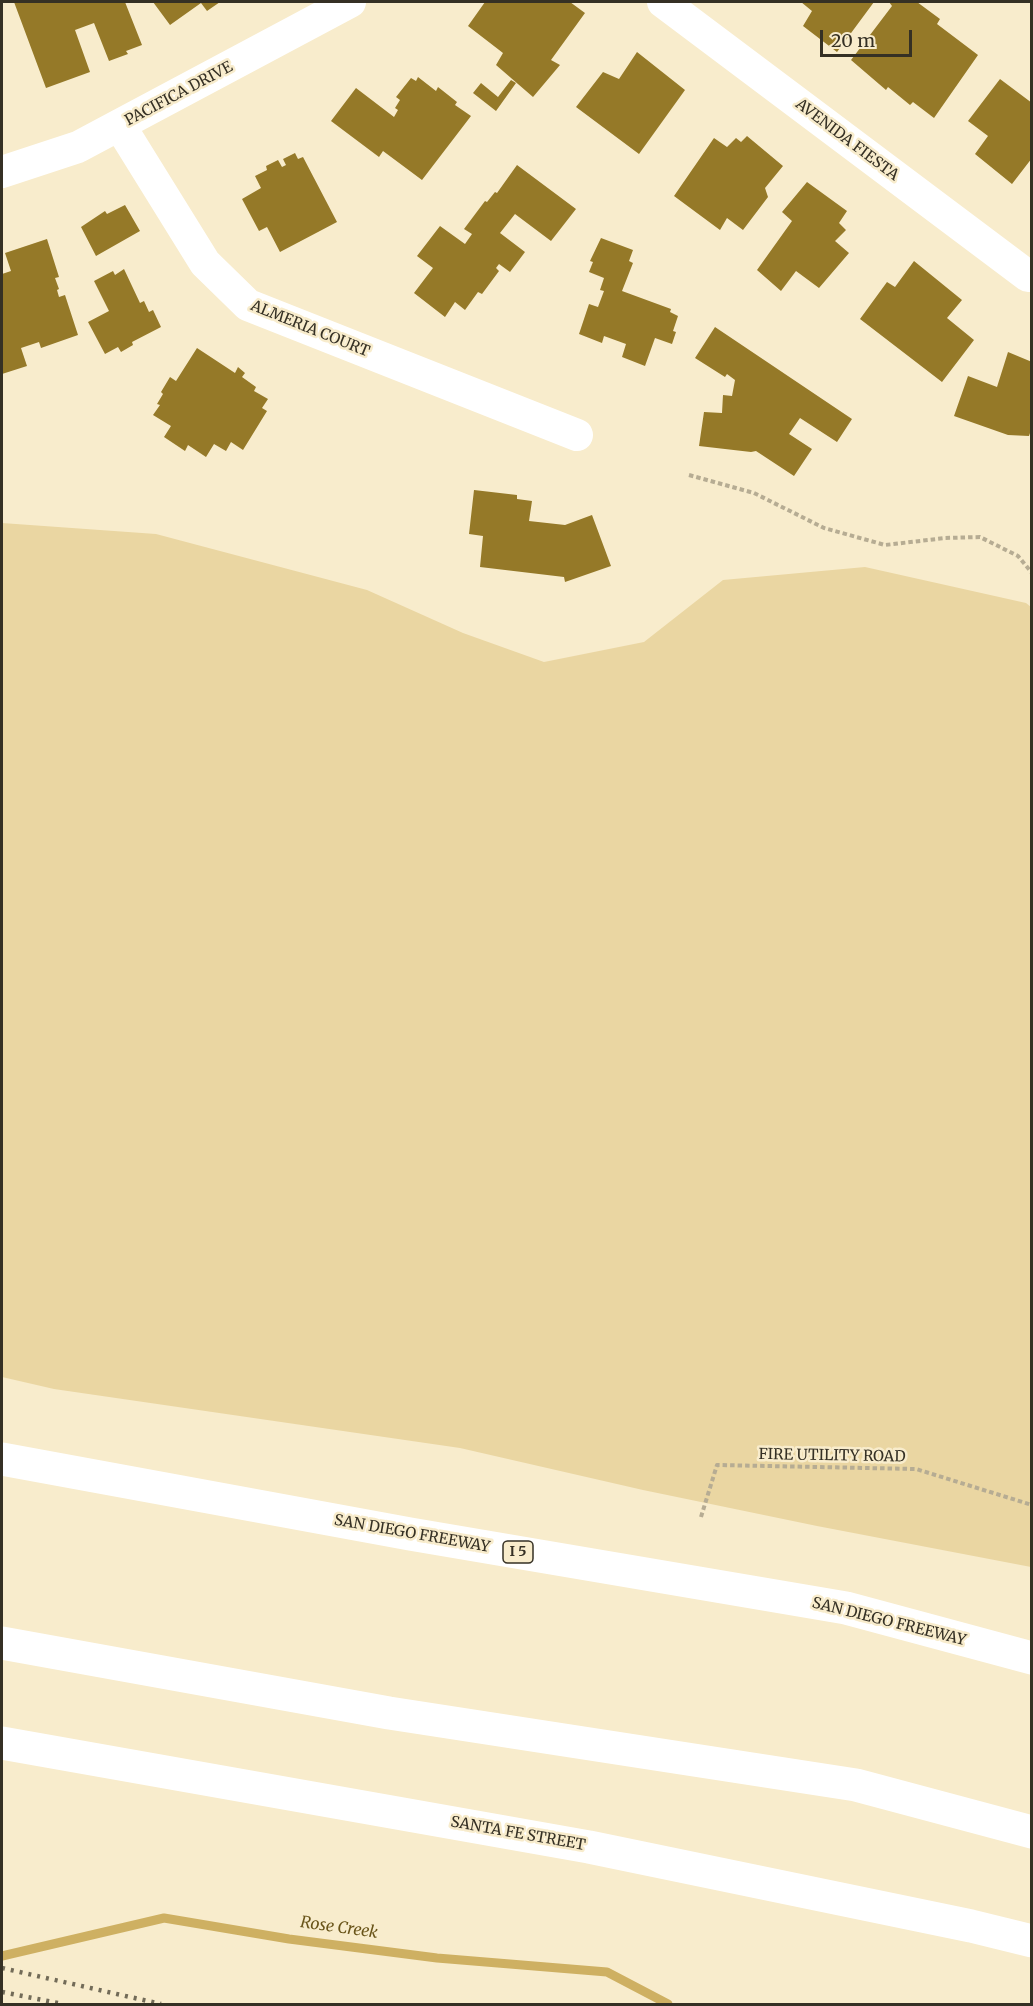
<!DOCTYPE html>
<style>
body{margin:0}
#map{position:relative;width:1033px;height:2006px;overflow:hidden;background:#f8eccc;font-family:Merriweather,serif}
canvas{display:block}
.frame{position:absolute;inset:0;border:3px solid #353024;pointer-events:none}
.scale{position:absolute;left:820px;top:30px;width:92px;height:27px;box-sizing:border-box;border:3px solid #353024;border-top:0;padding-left:8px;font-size:18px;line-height:21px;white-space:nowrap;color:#353024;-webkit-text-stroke:4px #f8eccc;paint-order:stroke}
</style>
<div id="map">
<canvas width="1033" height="2006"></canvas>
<div class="frame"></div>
<div class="scale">20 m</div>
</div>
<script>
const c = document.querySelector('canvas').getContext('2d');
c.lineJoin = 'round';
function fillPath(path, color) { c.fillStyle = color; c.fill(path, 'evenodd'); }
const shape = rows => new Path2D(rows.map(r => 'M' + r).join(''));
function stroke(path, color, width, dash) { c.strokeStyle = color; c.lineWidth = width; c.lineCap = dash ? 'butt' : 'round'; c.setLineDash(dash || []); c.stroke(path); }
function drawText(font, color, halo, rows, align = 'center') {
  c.font = font + ' Merriweather,serif'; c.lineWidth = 5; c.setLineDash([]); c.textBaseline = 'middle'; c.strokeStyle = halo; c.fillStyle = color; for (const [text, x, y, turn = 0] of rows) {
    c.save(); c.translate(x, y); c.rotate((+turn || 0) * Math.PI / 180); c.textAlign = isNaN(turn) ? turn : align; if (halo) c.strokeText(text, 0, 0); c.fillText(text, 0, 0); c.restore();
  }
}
fillPath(shape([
 [2,523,156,534,367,590,463,633,544,662,644,642,723,580,865,567,1026,603,1031,607,1031,1567,817,1526,643,1490,460,1448,54,1389,2,1377]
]), '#ead6a2');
stroke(shape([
 [2,1956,164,1918,289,1939,437,1958,607,1972,668,2004]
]), '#ceb062', 9);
fillPath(shape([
 [14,2,125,2,142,45,126,51,128,54,109,61,94,23,75,30,90,72,46,88],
 [153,2,220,2,207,11,201,3,170,25],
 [485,2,570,2,585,13,551,60,560,65,533,97,496,65,503,53,468,26],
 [801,2,874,2,837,52,803,26,812,11],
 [889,2,917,2,940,19,937,24,978,55,934,118,913,102,910,105,888,87,886,90,851,60,892,6],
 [637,52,685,90,639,154,576,107,603,72,619,79],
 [418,77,436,91,438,87,457,102,455,105,471,116,422,180,383,151,379,157,331,121,356,88,394,117,398,110,395,108,400,100,396,97,411,78,416,81],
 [1000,79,1032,103,1032,158,1012,184,975,154,988,136,968,121],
 [511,80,516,83,496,111,473,93,481,83,498,97],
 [747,136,783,166,765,188,768,197,743,230,727,218,720,230,674,196,714,138,727,147,736,138,741,142],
 [295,153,298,159,303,157,337,222,280,252,267,227,259,231,242,199,261,188,255,176,267,170,266,166,278,160,282,167,286,165,283,159],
 [517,165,576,209,551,241,515,214,500,233,525,252,510,272,499,264,496,268,499,271,482,294,478,292,465,310,455,302,445,317,414,293,433,268,417,256,440,226,465,244,472,234,464,229,485,201,487,202,495,192,497,193],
 [807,182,847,211,839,223,846,230,835,241,849,253,819,288,796,271,781,291,757,270,792,221,782,212],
 [125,205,140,231,96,256,81,227,105,211,107,214],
 [601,238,633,250,629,261,633,263,622,291,671,309,670,312,678,316,673,331,676,332,672,344,655,338,645,366,622,357,626,344,604,336,602,343,579,334,589,304,598,307,604,291,600,290,604,278,589,272,593,262,590,261],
 [47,239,59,277,55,278,59,289,57,290,59,297,65,295,78,335,41,348,39,342,21,348,27,366,2,374,2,274,11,271,5,253],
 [914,261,962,300,947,318,974,340,942,382,860,319,887,282,895,287],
 [124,269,140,303,144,301,149,312,153,310,161,327,132,342,133,345,121,352,118,347,105,354,88,322,109,311,94,281,113,271,115,275],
 [715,327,852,419,837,442,800,418,789,434,812,449,794,476,756,451,751,452,699,446,704,412,722,413,723,395,732,396,735,380,727,374,725,377,695,358],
 [197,348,235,373,238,367,245,373,242,377,256,387,254,391,268,399,262,408,267,411,243,450,231,442,226,451,214,444,206,457,188,445,185,451,164,437,171,426,153,415,160,405,157,404,163,394,161,392,170,377,176,381],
 [1008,352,1032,362,1032,427,1029,436,1008,435,954,416,968,376,997,387],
 [474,490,517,495,517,499,532,501,529,521,565,525,592,515,611,566,565,582,564,577,480,567,483,536,469,534]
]), '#957928');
stroke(shape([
 [689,475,754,493,824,528,885,545,945,538,980,537,1018,556,1032,573],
 [701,1517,717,1465,916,1469,1032,1505]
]), '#b6ac93', 4, [4.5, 3]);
stroke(shape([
 [663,2,1028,276,1032,276],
 [120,126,205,263,248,305,577,435],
 [2,172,78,147,350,2]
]), '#fff', 32);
stroke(shape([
 [2,1743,589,1847,971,1926,1032,1941]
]), '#fff', 33);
stroke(shape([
 [2,1459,410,1534,846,1608,1032,1658],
 [2,1643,389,1713,856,1785,1032,1832]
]), '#fff', 33);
stroke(shape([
 [2,1968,161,2004],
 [2,1992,63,2004]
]), '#726b58', 4.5, [3, 6]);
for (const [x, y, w] of [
 [518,1552,30]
]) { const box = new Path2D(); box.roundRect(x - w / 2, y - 11, w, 22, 4.5); c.fillStyle = '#f8eccc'; c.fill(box); stroke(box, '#353024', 1.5); }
drawText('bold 14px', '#353024', null, [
 ["I 5",518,1552]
]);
drawText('15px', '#353024', '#f8eccc', [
 ["PACIFICA DRIVE",179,94,-28],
 ["AVENIDA FIESTA",847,140,37],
 ["ALMERIA COURT",310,329,22],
 ["FIRE UTILITY ROAD",832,1456,1],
 ["SAN DIEGO FREEWAY",412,1534,10],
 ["SAN DIEGO FREEWAY",889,1622,14],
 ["SANTA FE STREET",518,1834,10]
]);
drawText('italic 16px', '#695419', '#f8eccc', [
 ["Rose Creek",339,1928,8]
]);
</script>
